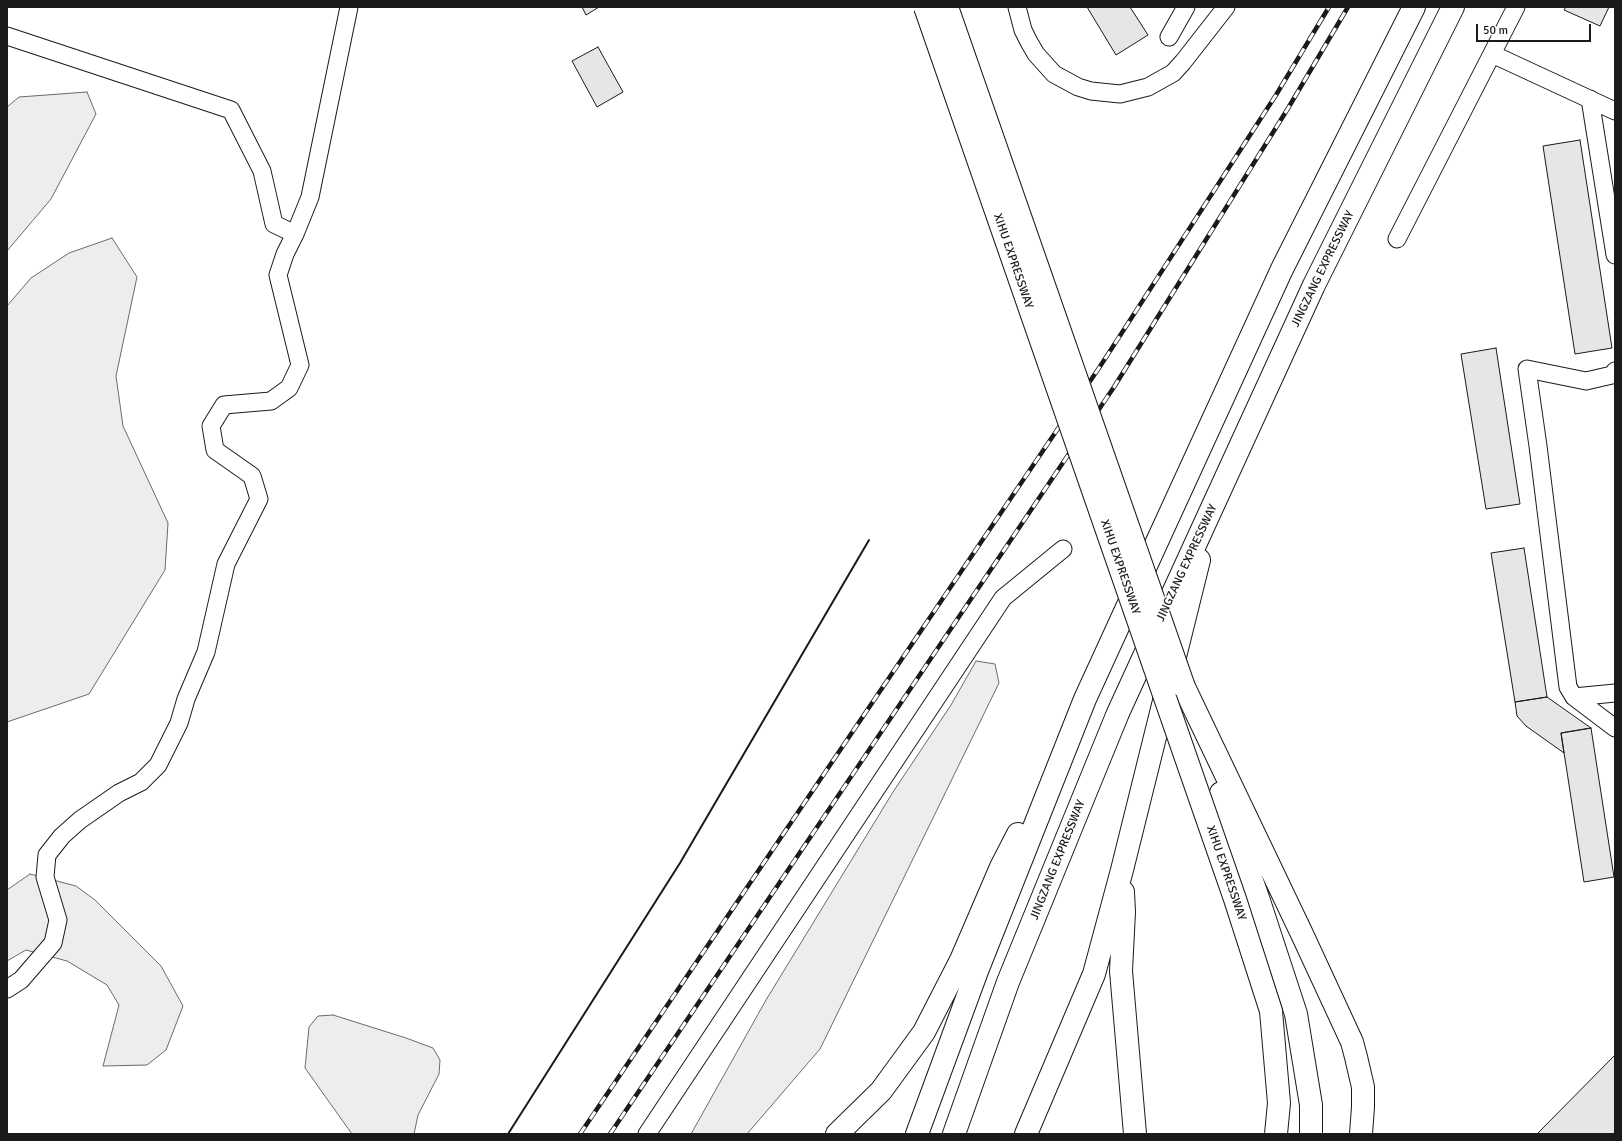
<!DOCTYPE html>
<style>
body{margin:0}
#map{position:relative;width:1622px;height:1141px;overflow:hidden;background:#fff;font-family:Signika,sans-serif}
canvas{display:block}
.frame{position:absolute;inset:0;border:8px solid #1a1a1a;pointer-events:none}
.scale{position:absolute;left:1476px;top:24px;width:115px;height:18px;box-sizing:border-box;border:2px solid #1a1a1a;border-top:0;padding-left:5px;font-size:12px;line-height:14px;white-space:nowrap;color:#1a1a1a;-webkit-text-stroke:3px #fff;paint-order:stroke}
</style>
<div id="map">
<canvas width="1622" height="1141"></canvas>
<div class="frame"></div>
<div class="scale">50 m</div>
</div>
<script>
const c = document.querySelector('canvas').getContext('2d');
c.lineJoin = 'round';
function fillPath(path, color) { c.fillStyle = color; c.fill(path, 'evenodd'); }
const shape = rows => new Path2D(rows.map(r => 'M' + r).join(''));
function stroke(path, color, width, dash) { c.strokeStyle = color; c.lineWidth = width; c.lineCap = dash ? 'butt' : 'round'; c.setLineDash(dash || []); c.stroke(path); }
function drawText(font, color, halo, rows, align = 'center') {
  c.font = font + ' Signika,sans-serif'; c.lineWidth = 3; c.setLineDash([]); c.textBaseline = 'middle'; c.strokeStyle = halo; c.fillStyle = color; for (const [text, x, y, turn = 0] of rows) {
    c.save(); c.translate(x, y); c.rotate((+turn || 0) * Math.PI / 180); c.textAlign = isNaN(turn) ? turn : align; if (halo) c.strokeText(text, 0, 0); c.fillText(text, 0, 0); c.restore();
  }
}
const built = shape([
 [87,92,96,114,51,199,7,251,7,107,19,97,87,92],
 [112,238,137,277,116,376,123,426,168,523,165,570,89,694,7,722,7,306,31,278,69,253,112,238],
 [976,661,995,664,999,683,820,1049,747,1134,691,1134,766,1000,893,792,951,705,976,661],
 [30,874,76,886,95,900,161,966,183,1006,166,1050,147,1065,103,1066,119,1005,107,985,67,961,26,950,7,961,7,890,30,874],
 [333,1015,406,1038,433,1048,440,1060,439,1074,418,1115,414,1134,352,1134,305,1068,309,1027,318,1016,333,1015]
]);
fillPath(built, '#ededed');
stroke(built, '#6a6a6a', 1);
const building = shape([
 [582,7,599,7,586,15,582,7],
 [1087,7,1130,7,1148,35,1116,55,1087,7],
 [1566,7,1609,7,1600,26,1564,10,1566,7],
 [598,47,623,92,597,107,572,61,598,47],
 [1580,140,1612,348,1575,354,1543,146,1580,140],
 [1496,348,1520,504,1486,509,1461,354,1496,348],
 [1524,548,1547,697,1515,702,1491,553,1524,548],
 [1547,697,1591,728,1561,733,1564,753,1526,726,1517,716,1515,702,1547,697],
 [1591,728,1614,877,1584,882,1561,733,1591,728],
 [1615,1055,1615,1134,1537,1134,1615,1055]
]);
fillPath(building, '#e6e6e6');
stroke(building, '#1a1a1a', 1);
const minor = shape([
 [1017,7,1023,30,1029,42,1036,54,1054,74,1078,87,1091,91,1120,94,1148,87,1173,73,1183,62,1226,7],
 [7,36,231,110,262,171,274,224,295,234],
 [1169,37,1186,7],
 [1492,54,1615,111],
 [1590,99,1615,255],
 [1397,239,1516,7],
 [1615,371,1612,375,1586,381,1527,369,1538,446,1568,687,1574,697,1615,728],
 [1574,697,1615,693],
 [7,989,21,980,53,943,58,920,45,877,47,855,62,836,80,820,119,793,141,782,158,765,179,723,186,699,206,652,226,564,259,499,252,476,215,450,211,426,224,405,271,401,289,388,300,365,278,275,285,254,295,234,310,197,349,7],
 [647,1134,1003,598,1063,549]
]);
const highway = shape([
 [1184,687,1302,934,1352,1042,1356,1057,1363,1087,1363,1107,1361,1134],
 [1221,793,1258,898,1296,1014,1311,1105,1311,1134],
 [1123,892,1124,912,1121,971,1135,1134],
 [837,1134,881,1091,924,1032,961,960,1001,867,1018,834],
 [917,1134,977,971,1085,699,1282,269,1414,7],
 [954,1134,1008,982,1118,713,1314,285,1453,7],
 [1026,1134,1094,974,1122,870,1199,560]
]);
stroke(minor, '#1a1a1a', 19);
stroke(highway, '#1a1a1a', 24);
stroke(minor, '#fff', 17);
stroke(highway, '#fff', 22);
const rail = shape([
 [580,1134,1099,368,1276,95,1329,7],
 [610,1134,1114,387,1287,110,1348,7]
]);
stroke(rail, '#1a1a1a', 4.5);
stroke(rail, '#fff', 3, [9]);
const highwayBridge = shape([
 [925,7,1235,899,1271,1011,1279,1103,1276,1134],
 [947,7,1184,687]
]);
stroke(highwayBridge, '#1a1a1a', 24, []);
stroke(highwayBridge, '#fff', 22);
stroke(shape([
 [508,1134,680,863,869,540]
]), '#1a1a1a', 2);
drawText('12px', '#1a1a1a', '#fff', [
 ["XIHU EXPRESSWAY",1013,261,71],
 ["JINGZANG EXPRESSWAY",1323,269,-64],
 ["JINGZANG EXPRESSWAY",1187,563,-65],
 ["XIHU EXPRESSWAY",1120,567,71],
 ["JINGZANG EXPRESSWAY",1058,860,-68],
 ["XIHU EXPRESSWAY",1226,873,71]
]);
</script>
